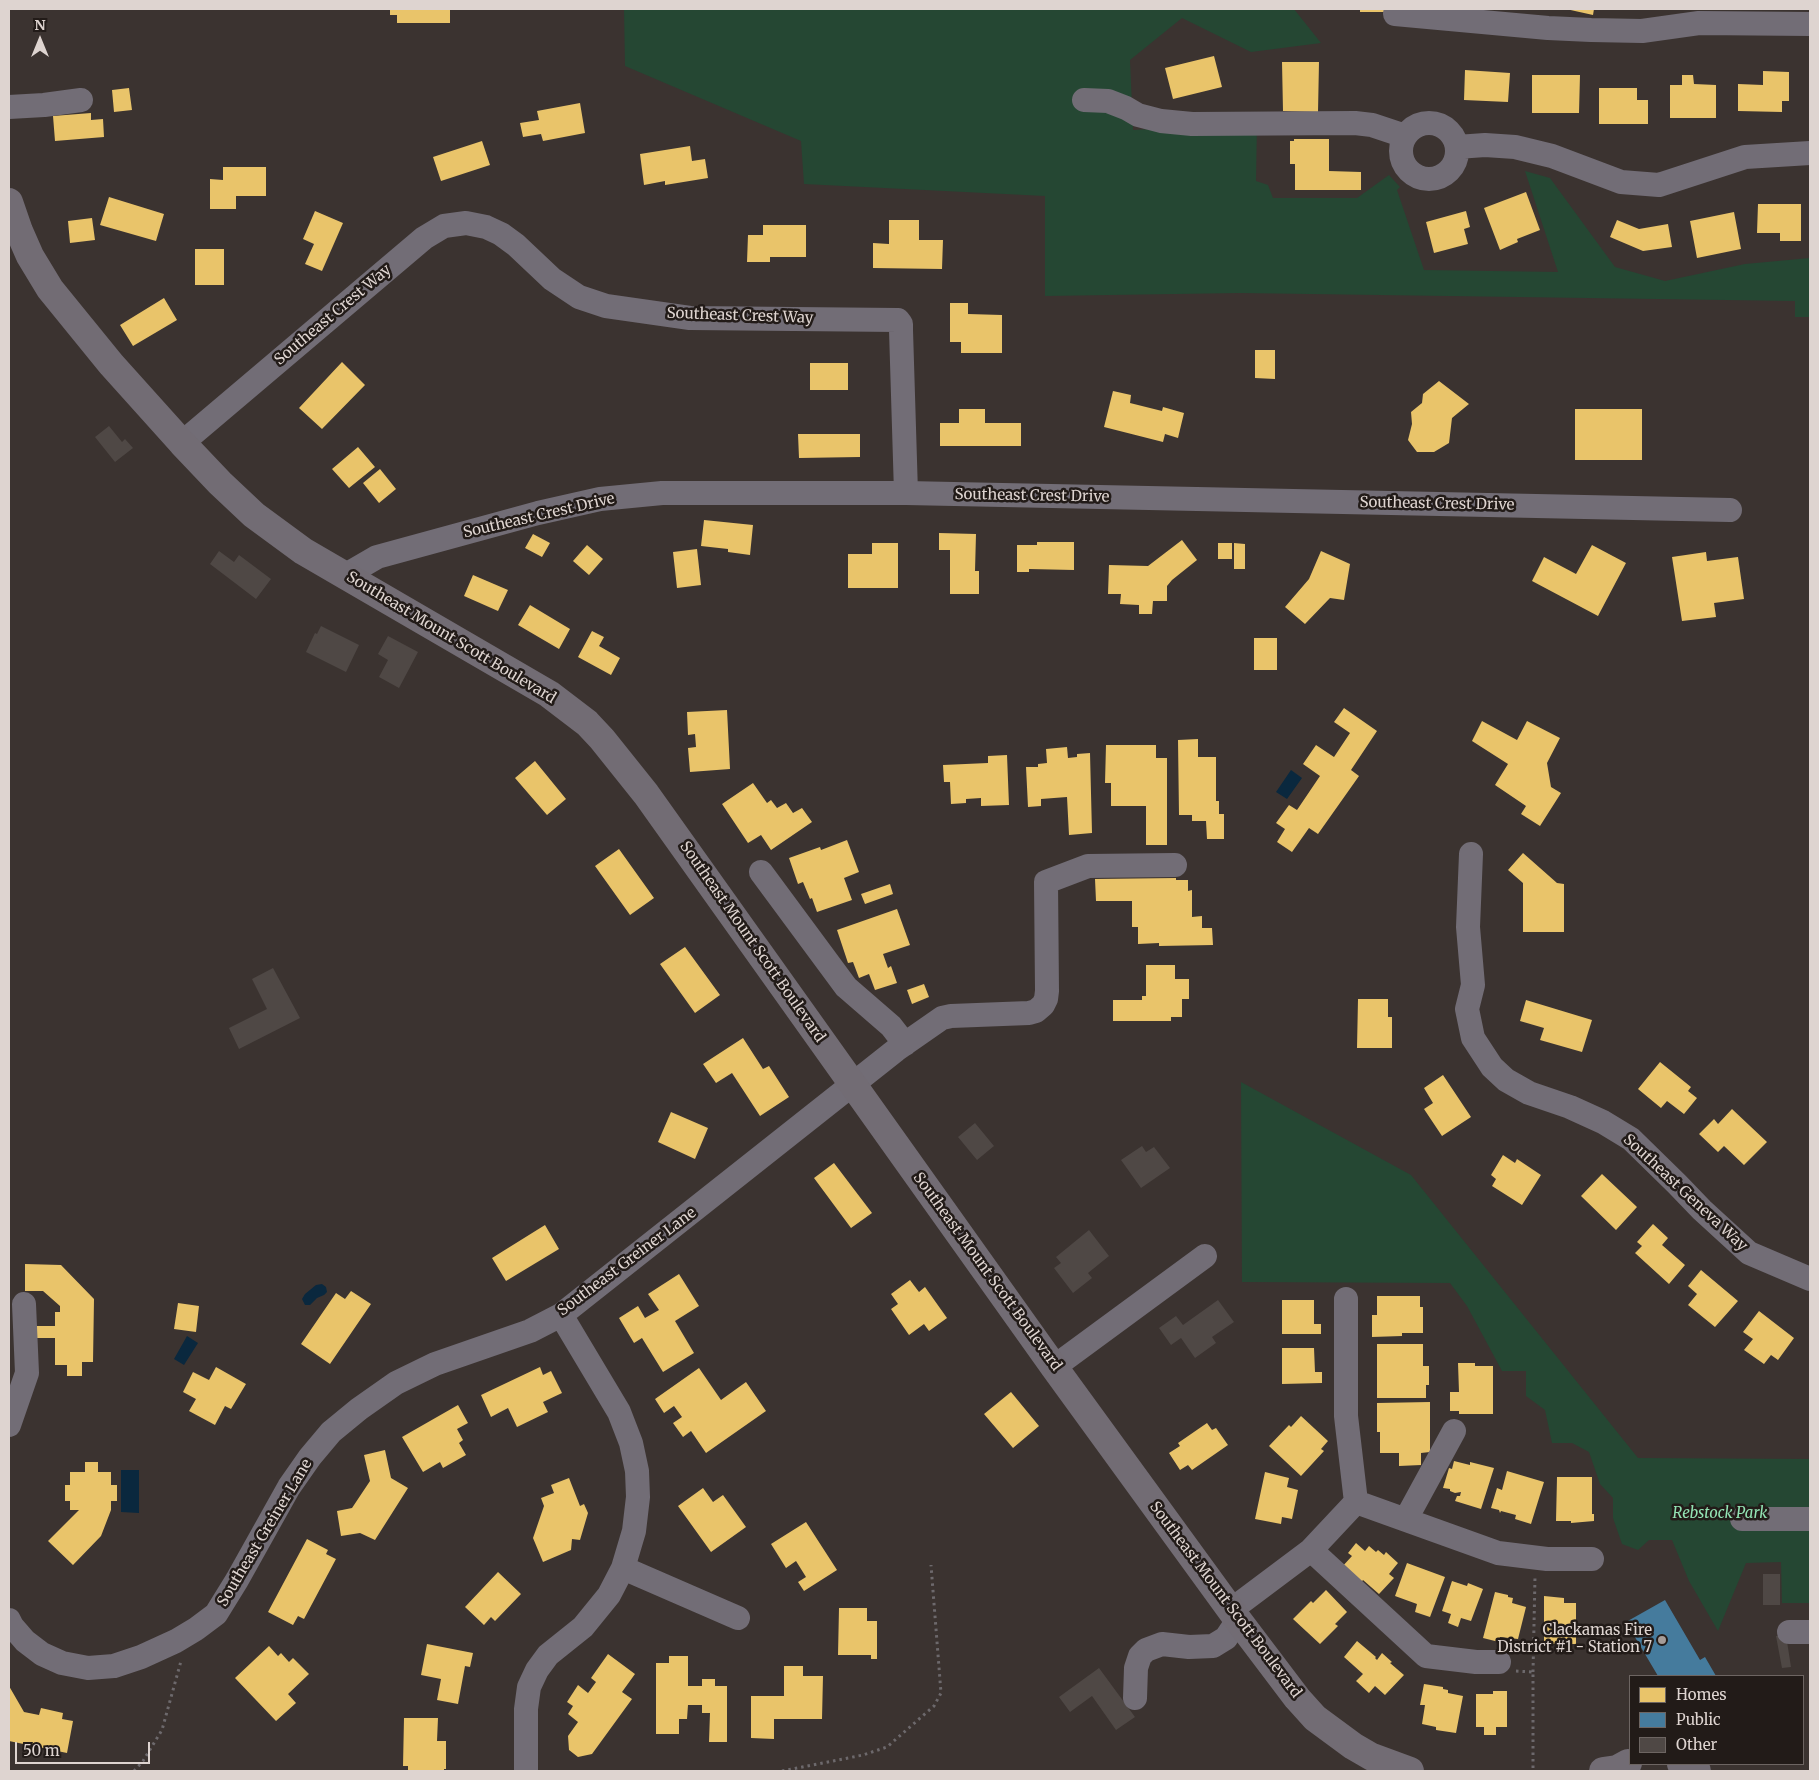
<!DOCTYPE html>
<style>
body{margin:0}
#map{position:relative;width:1819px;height:1780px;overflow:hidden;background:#3b3330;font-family:Merriweather,serif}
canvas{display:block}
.frame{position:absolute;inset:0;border:10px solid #ded4d0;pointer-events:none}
.legend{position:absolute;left:1629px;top:1675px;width:175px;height:90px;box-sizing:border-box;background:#221b18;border:1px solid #6d6562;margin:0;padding:6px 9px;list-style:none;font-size:15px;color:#ded4d0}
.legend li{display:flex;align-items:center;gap:10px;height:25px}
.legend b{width:25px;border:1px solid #6d6562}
.north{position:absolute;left:15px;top:15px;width:50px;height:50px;-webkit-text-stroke:4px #221b18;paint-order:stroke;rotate:0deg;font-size:14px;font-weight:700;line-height:20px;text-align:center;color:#ded4d0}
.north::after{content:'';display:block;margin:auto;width:18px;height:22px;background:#ded4d0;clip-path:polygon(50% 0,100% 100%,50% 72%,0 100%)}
.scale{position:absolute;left:15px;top:1742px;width:135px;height:22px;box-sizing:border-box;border:2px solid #ded4d0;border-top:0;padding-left:6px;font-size:15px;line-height:18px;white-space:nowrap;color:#ded4d0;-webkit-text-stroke:4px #221b18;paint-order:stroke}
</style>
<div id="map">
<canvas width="1819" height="1780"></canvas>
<div class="frame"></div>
<ul class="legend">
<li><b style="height:14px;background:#e9c46a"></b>Homes</li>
<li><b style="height:14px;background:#457b9d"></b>Public</li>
<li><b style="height:14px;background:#4f4845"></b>Other</li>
</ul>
<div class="north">N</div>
<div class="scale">50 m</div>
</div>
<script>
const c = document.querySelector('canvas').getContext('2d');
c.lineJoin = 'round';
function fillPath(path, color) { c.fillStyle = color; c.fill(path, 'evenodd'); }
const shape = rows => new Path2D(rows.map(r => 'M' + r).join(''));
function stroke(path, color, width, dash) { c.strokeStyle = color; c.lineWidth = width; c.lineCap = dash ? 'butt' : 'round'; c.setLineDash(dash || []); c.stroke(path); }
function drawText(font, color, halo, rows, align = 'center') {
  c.font = font + ' Merriweather,serif'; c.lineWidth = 5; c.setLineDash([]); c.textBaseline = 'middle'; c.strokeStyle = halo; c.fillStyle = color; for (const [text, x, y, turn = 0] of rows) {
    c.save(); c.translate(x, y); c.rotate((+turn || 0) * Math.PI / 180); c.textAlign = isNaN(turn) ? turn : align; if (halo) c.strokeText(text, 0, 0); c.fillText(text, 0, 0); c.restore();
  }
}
fillPath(shape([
 [624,9,1294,9,1321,43,1251,52,1182,18,1130,60,1133,130,1257,123,1256,181,1268,185,1273,198,1357,198,1389,175,1400,187,1397,190,1424,270,1558,272,1525,171,1550,178,1615,267,1665,281,1745,264,1810,258,1810,317,1795,317,1795,301,1240,293,1045,296,1045,196,804,184,801,141,625,66],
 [1241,1082,1411,1175,1638,1458,1810,1459,1810,1603,1782,1603,1781,1562,1746,1563,1718,1631,1689,1581,1672,1540,1649,1540,1638,1550,1622,1544,1613,1518,1613,1498,1600,1484,1589,1452,1572,1443,1552,1443,1545,1410,1526,1396,1526,1371,1502,1371,1467,1306,1450,1283,1242,1282]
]), '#254733');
fillPath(shape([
 [1291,770,1302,778,1287,799,1276,792],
 [322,1284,326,1287,327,1292,324,1295,317,1298,310,1305,305,1305,302,1299,305,1294,316,1285],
 [187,1336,198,1343,184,1365,174,1359],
 [121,1470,139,1470,139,1513,121,1512]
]), '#0a283e');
fillPath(shape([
 [390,9,450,9,450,23,397,23,397,15,390,15],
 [1360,9,1384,9,1384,12,1360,12],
 [1566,9,1594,9,1593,15],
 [1214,56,1222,87,1173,99,1165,68],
 [1282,62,1319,62,1318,112,1283,111],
 [1465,70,1510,73,1508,102,1464,100],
 [1763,71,1789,72,1789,101,1782,101,1782,112,1738,111,1738,84,1763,85],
 [1532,75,1580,75,1579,113,1532,113],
 [1682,75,1693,75,1694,84,1716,85,1716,118,1670,118,1670,85,1682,85],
 [129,88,132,110,114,112,112,90],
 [1599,88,1637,88,1637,100,1648,100,1648,124,1599,124],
 [580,103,585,133,543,141,541,134,523,137,520,123,539,120,537,111],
 [91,113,91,120,103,119,104,137,55,141,53,116],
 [1294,139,1329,139,1329,171,1361,172,1361,190,1295,190,1295,164,1290,164,1290,141,1294,141],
 [482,141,490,165,441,181,433,157],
 [690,146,692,161,705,159,708,178,665,185,665,181,644,185,640,154],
 [223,167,266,167,266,196,236,196,236,209,210,209,210,179,223,180],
 [1526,192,1540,230,1517,239,1518,242,1500,250,1484,208],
 [109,197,164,214,156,241,100,225],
 [1758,204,1801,204,1801,241,1780,241,1780,233,1757,233],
 [315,211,343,223,322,271,305,264,314,244,303,239],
 [1466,211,1470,227,1464,229,1468,244,1434,253,1426,222],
 [1734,212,1741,249,1697,258,1690,221],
 [92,218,95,240,70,243,68,221],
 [889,220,919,220,919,240,943,240,942,269,873,268,873,243,889,244],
 [1617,220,1639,229,1668,224,1672,247,1643,251,1610,237],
 [763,225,806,225,806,257,770,257,770,262,747,262,748,235,763,235],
 [195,249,224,249,224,285,195,285],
 [164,298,177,320,133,346,120,325],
 [950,303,968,303,968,314,1002,315,1002,353,961,353,961,342,950,342],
 [1255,350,1275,350,1275,379,1255,378],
 [342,362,365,385,322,429,299,408],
 [810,363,848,363,848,390,810,390],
 [1439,381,1469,404,1452,418,1449,443,1434,452,1417,452,1408,440,1412,424,1411,412,1422,403,1423,394],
 [1113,391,1131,395,1130,403,1162,411,1163,407,1184,413,1178,438,1165,434,1163,442,1104,427],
 [959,409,985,409,985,423,1021,423,1021,446,940,446,940,423,959,423],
 [1575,409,1642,409,1642,460,1575,460],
 [798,434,860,434,860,457,799,458],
 [358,447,375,467,349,488,332,469],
 [380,469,396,489,379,503,363,483],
 [704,520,753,525,750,555,728,552,728,549,701,546],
 [939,533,976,534,975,571,979,571,979,594,950,594,950,550,939,550],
 [533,534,550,543,542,557,525,548],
 [1182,540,1197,560,1172,580,1167,586,1167,601,1153,601,1152,614,1139,614,1139,605,1120,604,1121,594,1108,594,1109,565,1148,566],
 [1037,542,1074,542,1074,570,1029,569,1029,572,1017,572,1017,545,1037,545],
 [872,543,898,543,898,588,848,588,848,554,872,554],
 [1218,543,1232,543,1232,559,1218,559],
 [1234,543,1245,544,1245,569,1234,569],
 [587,545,603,559,589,575,573,561],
 [1592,545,1626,563,1598,616,1532,581,1544,557,1576,574],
 [697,549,701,585,677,588,673,552],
 [1321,551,1350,564,1344,600,1330,598,1305,624,1285,607,1309,579],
 [1706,552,1707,561,1738,557,1744,599,1714,603,1716,617,1682,621,1672,557],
 [473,575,508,590,498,611,464,596],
 [530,605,570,629,559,649,518,625],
 [592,631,604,637,599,646,620,658,611,675,578,657],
 [1254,638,1277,638,1277,670,1254,670],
 [1344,708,1377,731,1351,770,1359,776,1318,834,1309,828,1292,852,1277,842,1285,829,1276,823,1289,805,1297,810,1320,776,1303,764,1316,745,1334,757,1350,733,1334,722],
 [727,710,730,769,690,772,688,748,696,747,695,734,688,735,687,712],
 [1482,721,1517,740,1527,721,1560,738,1547,763,1551,787,1561,793,1540,826,1521,814,1526,806,1495,785,1508,764,1472,741],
 [1198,739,1198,757,1216,757,1216,801,1219,801,1219,814,1224,814,1224,839,1207,839,1206,821,1192,821,1192,815,1179,815,1178,740],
 [1106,745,1156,745,1156,758,1167,758,1167,845,1146,845,1146,806,1111,806,1111,783,1105,783],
 [1067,747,1068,758,1077,757,1077,754,1090,753,1092,833,1069,835,1067,797,1041,799,1041,806,1028,807,1026,767,1038,767,1038,764,1047,763,1046,749],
 [1007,755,1009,805,981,806,981,798,966,799,966,803,951,804,950,782,944,782,943,765,988,763,988,756],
 [535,761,566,799,547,815,515,778],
 [753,783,767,803,771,800,777,808,786,803,793,813,802,808,812,822,771,850,761,835,748,843,722,804],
 [847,840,859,872,844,878,852,900,817,912,812,898,810,899,803,882,798,884,789,858,820,847,821,850],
 [619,849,654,898,630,915,595,866],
 [1523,853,1557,883,1564,884,1564,932,1523,932,1523,883,1508,870],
 [1176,878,1176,880,1188,880,1188,891,1192,890,1192,917,1202,916,1202,928,1212,928,1213,945,1159,946,1159,943,1138,944,1138,927,1132,927,1132,901,1096,901,1095,879],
 [890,884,893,894,865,904,861,894],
 [897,909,910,945,883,954,888,968,891,966,897,983,875,990,869,974,859,978,853,962,848,963,837,930],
 [685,947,720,995,695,1013,660,964],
 [1146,965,1175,965,1175,979,1189,979,1189,999,1182,999,1182,1017,1171,1017,1171,1021,1113,1021,1113,1000,1142,1000,1142,996,1146,996],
 [924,984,929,997,912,1004,907,990],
 [1358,999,1388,999,1388,1017,1392,1017,1392,1048,1357,1048],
 [1526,1000,1592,1020,1582,1052,1540,1040,1544,1028,1520,1021],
 [743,1038,763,1069,769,1066,789,1097,760,1116,732,1073,716,1083,703,1064],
 [1660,1062,1691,1087,1688,1091,1697,1098,1684,1114,1667,1101,1661,1108,1638,1089],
 [1443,1075,1471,1117,1442,1136,1424,1109,1433,1103,1424,1088],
 [1732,1109,1767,1142,1744,1165,1724,1146,1718,1152,1699,1134,1714,1119,1718,1124],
 [671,1112,708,1128,695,1159,658,1142],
 [1503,1155,1515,1163,1517,1159,1541,1175,1522,1205,1492,1186,1496,1179,1491,1175],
 [834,1163,872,1213,851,1228,814,1178],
 [1602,1174,1637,1207,1616,1230,1581,1196],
 [1653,1224,1668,1238,1662,1245,1685,1265,1669,1284,1635,1253,1642,1246,1637,1242],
 [545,1225,559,1249,506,1281,492,1258],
 [25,1264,61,1265,94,1299,93,1362,82,1362,82,1376,67,1376,67,1365,55,1365,55,1338,36,1338,36,1326,55,1326,55,1312,60,1312,60,1306,43,1291,25,1291],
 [1701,1270,1738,1301,1715,1327,1688,1305,1697,1294,1688,1286],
 [679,1274,699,1306,675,1321,694,1353,663,1372,642,1338,634,1343,619,1318,638,1306,645,1318,659,1310,648,1294],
 [910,1280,919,1292,925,1287,947,1318,929,1331,924,1324,909,1335,891,1309,898,1304,891,1294],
 [351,1291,371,1304,330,1364,301,1344,336,1293,345,1299],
 [1377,1296,1420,1296,1420,1307,1423,1307,1423,1333,1402,1333,1402,1336,1372,1337,1372,1315,1377,1315],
 [1282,1300,1314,1300,1314,1324,1321,1324,1321,1334,1282,1334],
 [178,1303,199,1306,196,1332,174,1329],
 [1759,1311,1794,1338,1778,1360,1771,1355,1764,1364,1744,1350,1753,1339,1743,1332],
 [1377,1344,1423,1344,1423,1366,1429,1366,1429,1385,1426,1385,1426,1398,1377,1398],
 [1282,1348,1314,1348,1315,1372,1322,1372,1322,1383,1282,1384],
 [1458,1363,1475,1363,1475,1366,1493,1366,1493,1414,1459,1414,1459,1411,1450,1411,1450,1392,1459,1392],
 [216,1367,246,1384,231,1409,225,1406,215,1425,189,1411,196,1399,183,1392,193,1372,209,1380],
 [540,1367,543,1375,551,1371,562,1393,543,1402,548,1412,517,1427,508,1408,491,1417,481,1395],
 [699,1368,721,1400,746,1382,766,1411,706,1453,691,1431,683,1437,673,1423,682,1417,674,1406,664,1413,655,1399],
 [1011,1392,1039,1426,1013,1448,984,1414],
 [1430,1402,1430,1452,1421,1453,1421,1465,1399,1466,1399,1453,1380,1453,1380,1432,1377,1432,1377,1403],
 [458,1405,468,1423,457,1429,463,1440,459,1443,466,1455,443,1468,440,1462,423,1472,402,1437],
 [1301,1416,1328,1441,1321,1449,1324,1451,1301,1476,1269,1446,1289,1425,1291,1427],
 [1207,1423,1212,1430,1216,1428,1228,1445,1192,1470,1188,1465,1180,1470,1169,1453,1180,1446,1178,1443],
 [385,1450,391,1478,408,1488,375,1540,360,1533,341,1536,337,1511,352,1508,370,1481,364,1455],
 [1454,1461,1470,1465,1470,1462,1494,1468,1481,1509,1455,1501,1457,1496,1460,1496,1461,1492,1455,1493,1450,1491,1450,1489,1443,1488,1449,1468,1452,1469],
 [85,1462,98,1462,98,1472,111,1472,111,1485,117,1485,117,1501,111,1501,111,1510,101,1536,73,1565,48,1541,79,1510,70,1510,70,1501,65,1501,65,1485,70,1485,70,1472,85,1472],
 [1507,1471,1544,1482,1531,1524,1515,1519,1516,1515,1501,1511,1500,1513,1499,1510,1491,1508,1497,1488,1502,1490],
 [1265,1472,1289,1478,1287,1487,1298,1490,1292,1519,1282,1517,1281,1524,1255,1519],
 [1557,1477,1592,1477,1592,1514,1594,1514,1594,1521,1571,1523,1571,1521,1556,1521],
 [569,1478,580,1506,584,1504,588,1513,580,1540,572,1539,571,1550,543,1562,533,1538,544,1506,541,1498,554,1493,551,1485],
 [703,1488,713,1502,723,1495,746,1527,711,1552,678,1506],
 [806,1522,837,1570,804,1591,798,1582,806,1577,796,1561,786,1568,771,1544],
 [307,1539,328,1550,326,1554,336,1559,304,1619,298,1616,293,1625,268,1612],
 [1356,1543,1365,1551,1369,1546,1376,1552,1378,1550,1384,1555,1386,1552,1398,1563,1389,1574,1394,1578,1379,1594,1363,1580,1360,1584,1341,1568,1352,1556,1348,1553],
 [1407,1563,1445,1577,1430,1617,1415,1612,1417,1604,1395,1596],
 [498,1572,521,1594,495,1621,491,1617,484,1625,465,1607],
 [1452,1581,1467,1586,1468,1583,1483,1589,1471,1621,1461,1618,1458,1627,1448,1623,1451,1614,1442,1611],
 [1326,1590,1347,1612,1335,1624,1338,1626,1320,1644,1293,1619,1311,1601,1313,1603],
 [1495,1592,1508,1595,1508,1597,1513,1598,1512,1603,1526,1607,1518,1639,1500,1637,1499,1642,1483,1638],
 [1544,1596,1564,1598,1564,1603,1576,1603,1576,1644,1544,1644],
 [839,1608,867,1608,867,1621,877,1621,877,1659,871,1659,871,1655,838,1655],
 [1357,1641,1376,1657,1375,1658,1377,1660,1382,1653,1392,1662,1390,1663,1404,1675,1385,1695,1375,1686,1369,1693,1356,1681,1363,1674,1344,1657],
 [427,1644,473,1653,470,1667,465,1666,458,1704,437,1700,441,1679,421,1675],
 [269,1646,278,1656,281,1653,289,1662,293,1658,309,1674,288,1694,296,1703,276,1721,235,1678],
 [608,1654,635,1674,622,1692,632,1699,592,1754,578,1757,569,1750,568,1736,578,1722,568,1714,573,1706,567,1702,578,1685,588,1693,596,1682,591,1678],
 [669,1656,688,1656,688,1686,702,1686,702,1679,715,1679,715,1686,727,1686,727,1742,709,1742,710,1713,702,1713,702,1705,688,1705,687,1719,679,1719,679,1734,656,1734,656,1663,669,1663],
 [784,1666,803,1666,803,1676,823,1676,822,1719,774,1719,774,1739,751,1738,751,1696,784,1696],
 [1424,1684,1443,1687,1443,1689,1448,1690,1448,1693,1463,1696,1456,1733,1436,1730,1436,1727,1422,1724,1425,1705,1420,1705],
 [9,1686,24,1712,39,1715,41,1708,63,1713,62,1719,73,1721,67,1753,9,1741],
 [1493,1691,1507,1691,1507,1727,1496,1727,1496,1735,1484,1735,1484,1727,1476,1727,1476,1694,1493,1694],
 [404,1718,438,1718,437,1741,446,1741,446,1769,444,1769,444,1771,408,1771,408,1766,403,1766]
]), '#e9c46a');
fillPath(shape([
 [1665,1600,1700,1660,1705,1657,1716,1676,1658,1676,1626,1622]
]), '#457b9d');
fillPath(shape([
 [109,426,122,442,125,439,133,448,115,462,95,437],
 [219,551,234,562,239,555,271,579,256,599,210,564],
 [321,626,359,645,346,672,306,652,315,633,317,634],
 [388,636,418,652,399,688,379,677,388,660,378,654],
 [273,968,300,1018,239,1049,229,1028,267,1009,252,979],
 [975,1123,994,1146,977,1160,958,1137],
 [1142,1146,1146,1152,1154,1147,1170,1168,1141,1188,1121,1160],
 [1089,1230,1109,1256,1088,1273,1092,1278,1073,1293,1054,1268,1061,1263,1056,1257],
 [1218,1300,1234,1322,1212,1337,1216,1343,1195,1358,1181,1338,1171,1345,1159,1328,1176,1316,1183,1325],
 [1763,1574,1780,1574,1780,1605,1763,1605],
 [1786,1635,1791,1667,1782,1668,1776,1636],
 [1099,1668,1135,1717,1116,1730,1092,1696,1070,1712,1059,1697]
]), '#4f4845');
stroke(shape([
 [1516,1671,1533,1672,1533,1771],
 [1533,1672,1535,1577],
 [134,1771,143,1761,162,1730,181,1661],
 [782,1771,863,1755,887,1747,934,1706,941,1693,931,1565]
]), '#6d696c', 3, [2.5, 4]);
stroke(shape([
 [1395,14,1548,28,1591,30,1642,31,1699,23,1810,24],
 [1084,100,1108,101,1126,108,1138,115,1161,121,1192,124,1355,123,1372,125,1405,136],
 [9,107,44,105,81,100],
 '1401 151a28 28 0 1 1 56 0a28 28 0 1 1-56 0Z',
 [1457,147,1485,145,1515,147,1552,156,1621,182,1659,185,1745,157,1810,153],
 [182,443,424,238,444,226,466,223,486,227,501,234,516,245,552,279,579,297,606,306,690,318,898,320,901,324,901,330,906,493],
 [346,575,377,557,538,513,600,499,662,493,906,493,1730,510],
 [1471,854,1468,927,1473,985,1467,1009,1473,1038,1492,1067,1506,1080,1529,1093,1570,1107,1603,1122,1631,1139,1677,1184,1702,1210,1749,1253,1810,1279],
 [761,872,846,987,891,1026,905,1044],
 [1346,1299,1346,1416,1356,1502],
 [1054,1367,1205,1256],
 [9,1425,27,1373,24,1304],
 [1406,1519,1454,1431],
 [1742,1519,1810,1519],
 [1311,1550,1426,1656,1476,1662,1499,1662],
 [623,1568,738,1618],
 [1231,1610,1311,1550,1356,1502,1498,1553,1547,1559,1592,1559],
 [9,1620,12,1626,25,1641,42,1654,62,1663,88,1668,114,1666,141,1657,176,1641,196,1629,216,1614,237,1580,289,1487,310,1457,331,1432,359,1409,396,1383,435,1364,530,1331,561,1315,896,1050,942,1018,951,1016,1029,1013,1036,1011,1043,1005,1046,999,1047,991,1046,882,1088,866,1175,865],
 [1789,1632,1810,1632],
 [1135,1698,1136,1668,1140,1656,1146,1650,1162,1644,1189,1647,1213,1646,1226,1638,1238,1620],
 [526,1771,526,1709,529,1687,537,1670,548,1655,583,1627,609,1595,623,1568,634,1531,638,1497,637,1471,631,1443,619,1412,561,1315]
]), '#726d76', 24);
stroke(shape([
 [9,202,19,231,30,256,50,289,111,364,182,443,220,483,254,515,303,551,549,694,587,723,602,739,646,794,1054,1367,1238,1620,1297,1698,1315,1718,1353,1746,1372,1757,1410,1771],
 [1681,1764,1690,1770,1697,1771],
 [1603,1771,1617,1769,1628,1763]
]), '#726c74', 28);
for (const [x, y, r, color] of [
 [1662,1640,5,"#a59c98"]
]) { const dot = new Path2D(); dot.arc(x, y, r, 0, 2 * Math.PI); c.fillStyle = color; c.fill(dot); stroke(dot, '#221b18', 2); }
drawText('15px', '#ded4d0', '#221b18', [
 ["Southeast Crest Way",333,315,-40],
 ["Southeast Crest Way",740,316,2],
 ["Southeast Crest Drive",1032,496,1],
 ["Southeast Crest Drive",1437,504,1],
 ["Southeast Crest Drive",539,516,-13],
 ["Southeast Mount Scott Boulevard",451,638,31],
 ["Southeast Mount Scott Boulevard",752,942,55],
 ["Southeast Geneva Way",1685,1193,43],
 ["Southeast Greiner Lane",627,1262,-37],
 ["Southeast Mount Scott Boulevard",987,1272,54],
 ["Southeast Greiner Lane",265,1533,-59],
 ["Southeast Mount Scott Boulevard",1225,1600,53]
]);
drawText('italic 15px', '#93e4b4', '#221b18', [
 ["Rebstock Park",1720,1514]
]);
drawText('15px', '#ded4d0', '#221b18', [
 ["Clackamas Fire",1652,1631],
 ["District #1 - Station 7",1652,1648]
], 'right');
</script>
